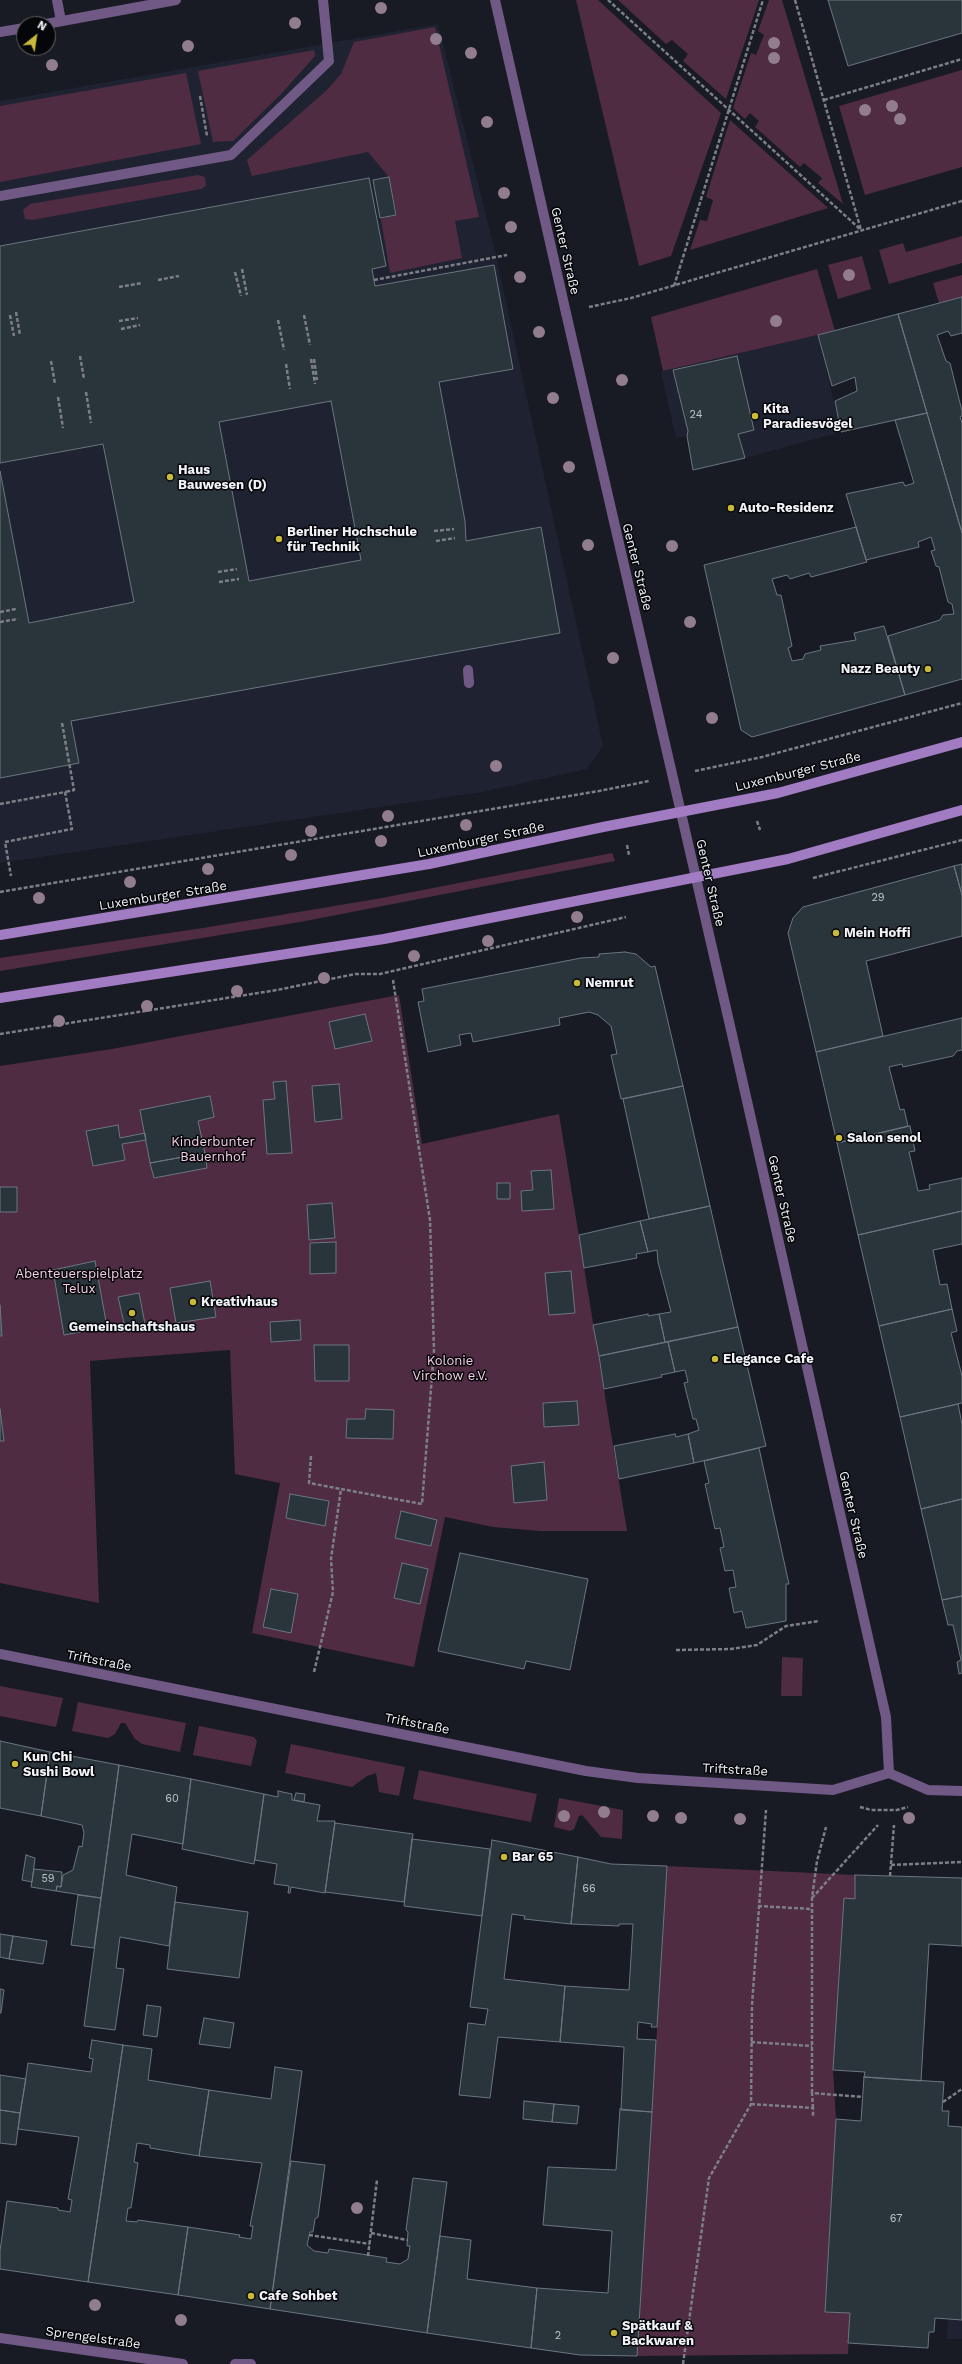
<!DOCTYPE html>
<meta charset="utf-8">
<style>
body{margin:0}
#map{position:relative;width:962px;height:2364px;overflow:hidden;background:#181b24;font-family:"Work Sans",sans-serif}
canvas{display:block}
.north{position:absolute;left:16px;top:16px;width:40px;height:40px;box-sizing:border-box;background:#050609;border:1px solid #636469;border-radius:50%;rotate:30deg;font-size:11px;font-weight:700;line-height:16px;text-align:center;color:#f0f2f8}
.north::after{content:'';display:block;margin:auto;width:14px;height:18px;background:#caba3a;clip-path:polygon(50% 0,100% 100%,50% 72%,0 100%)}
</style>
<div id="map">
<canvas width="962" height="2364"></canvas>
<div class="north">N</div>
</div>
<script>
const c = document.querySelector('canvas').getContext('2d');
c.lineJoin = 'round';
function fillPath(path, color) { c.fillStyle = color; c.fill(path, 'evenodd'); }
const shape = rows => new Path2D(rows.map(r => 'M' + r).join(''));
function stroke(path, color, width, dash) { c.strokeStyle = color; c.lineWidth = width; c.lineCap = dash ? 'butt' : 'round'; c.setLineDash(dash || []); c.stroke(path); }
function drawText(font, color, halo, rows, align = 'center') {
  c.font = font + ' "Work Sans",sans-serif'; c.lineWidth = 3; c.setLineDash([]); c.textBaseline = 'middle'; c.strokeStyle = halo; c.fillStyle = color; for (const [text, x, y, turn = 0] of rows) {
    c.save(); c.translate(x, y); c.rotate((+turn || 0) * Math.PI / 180); c.textAlign = isNaN(turn) ? turn : align; if (halo) c.strokeText(text, 0, 0); c.fillText(text, 0, 0); c.restore();
  }
}
fillPath(shape([
 [438,24,496,256,603,746,587,769,482,792,0,863,0,101],
 [818,335,841,432,745,458,692,456,687,436,676,438,661,372],
 [950,2273,962,2274,962,2339,947,2339]
]), '#1f2331');
fillPath(shape([
 [576,0,598,0,721,113,671,256,639,266],
 [618,0,759,0,726,99,683,61,688,54,672,40,666,44],
 [769,0,782,0,843,204,818,183,822,178,804,163,800,167,755,127,759,121,750,113,745,119,733,108,751,53,756,55,764,35,758,31],
 [435,27,479,217,455,221,462,258,390,273,381,219,397,215,389,177,368,152,252,176,247,160,327,90,341,74,354,42],
 [314,50,315,56,282,93,233,141,213,142,198,71],
 [962,70,962,167,865,195,839,106],
 [186,73,201,144,0,182,0,106],
 [730,120,828,208,690,250,700,220,707,221,713,200,706,197],
 [198,175,205,177,206,186,201,189,32,220,25,219,23,210,30,204],
 [962,236,962,263,889,284,879,250,903,243,906,252],
 [862,256,871,289,838,299,828,265],
 [817,269,835,331,663,371,651,317],
 [962,275,962,297,939,303,933,283],
 [612,853,615,861,300,922,0,971,0,958,203,928,382,898],
 [399,995,422,1144,559,1114,627,1531,540,1531,493,1527,445,1517,414,1667,252,1633,280,1483,235,1474,230,1350,124,1358,90,1361,99,1603,0,1583,0,1066,112,1049],
 [782,1657,803,1658,802,1696,781,1696],
 [0,1686,63,1698,56,1727,0,1716],
 [78,1702,186,1723,180,1752,142,1744,135,1739,125,1723,121,1723,115,1734,108,1738,72,1731],
 [199,1726,254,1737,257,1741,251,1766,193,1755],
 [291,1744,405,1767,399,1796,379,1792,376,1773,367,1776,352,1787,285,1773],
 [419,1770,537,1794,531,1822,413,1799],
 [559,1798,623,1810,622,1839,601,1837,582,1815,579,1816,574,1829,570,1831,554,1827],
 [667,1866,855,1875,855,1899,844,1898,833,2070,836,2119,825,2311,850,2313,848,2354,637,2356]
]), '#4f2c42');
const building = shape([
 [828,0,962,0,962,33,848,66,828,0],
 [389,177,396,215,380,218,373,180,389,177],
 [369,178,386,266,372,269,375,286,494,265,513,369,439,382,465,521,466,541,541,527,560,633,71,721,79,763,0,778,0,471,29,623,134,602,103,444,0,463,0,246,369,178],
 [331,401,361,560,249,581,219,422,331,401],
 [962,297,962,333,951,336,948,331,937,335,946,361,950,363,962,411,962,416,960,417,962,423,962,533,898,314,962,297],
 [898,314,927,413,841,432,835,401,857,391,855,377,832,386,818,335,898,314],
 [737,356,754,430,738,434,745,458,693,470,687,436,688,431,673,370,737,356],
 [927,413,962,533,962,679,905,695,888,636,940,620,943,615,954,614,952,604,948,602,939,567,936,566,931,551,935,550,931,537,918,542,919,547,866,560,846,494,903,482,905,486,914,483,895,420,927,413],
 [856,527,867,562,811,577,809,573,790,579,787,575,772,579,777,595,781,595,792,646,788,648,792,661,803,659,805,654,821,650,820,646,856,640,854,633,884,626,905,695,752,737,741,730,704,565,856,527],
 [962,864,962,895,954,866,962,864],
 [954,866,962,895,962,936,866,961,883,1036,816,1052,788,933,793,918,803,907,954,866],
 [625,952,636,954,651,967,655,966,683,1086,621,1099,611,1055,617,1054,611,1026,598,1015,589,1012,559,1018,560,1025,473,1042,471,1033,459,1035,461,1045,428,1052,418,1002,424,1001,422,989,581,958,599,957,599,954,625,952],
 [365,1014,372,1041,335,1049,329,1022,365,1014],
 [962,1018,962,1050,957,1051,953,1056,903,1067,902,1064,889,1067,900,1110,904,1109,908,1126,837,1143,816,1052,962,1018],
 [286,1081,292,1153,267,1154,263,1100,275,1099,273,1082,286,1081],
 [339,1084,342,1119,315,1122,312,1086,339,1084],
 [683,1086,710,1206,649,1219,623,1099,683,1086],
 [210,1096,214,1117,198,1121,205,1153,150,1163,140,1110,210,1096],
 [118,1125,120,1138,145,1133,146,1140,122,1144,125,1160,93,1166,86,1131,118,1125],
 [910,1126,915,1151,909,1152,918,1191,930,1189,929,1185,962,1178,962,1211,858,1235,837,1143,910,1126],
 [205,1153,207,1168,154,1178,150,1163,205,1153],
 [551,1170,554,1209,522,1211,521,1191,533,1190,531,1171,551,1170],
 [497,1183,510,1183,510,1199,497,1199,497,1183],
 [0,1187,17,1187,17,1212,0,1212,0,1187],
 [332,1203,335,1238,309,1240,307,1205,332,1203],
 [710,1206,738,1327,665,1342,659,1314,671,1312,658,1262,657,1250,648,1252,640,1221,710,1206],
 [962,1211,962,1244,933,1250,940,1285,947,1284,952,1309,879,1326,858,1235,962,1211],
 [640,1221,648,1252,636,1254,637,1258,584,1268,579,1235,640,1221],
 [336,1242,336,1273,310,1274,310,1243,336,1242],
 [95,1261,107,1327,64,1335,53,1270,95,1261],
 [571,1271,575,1313,549,1315,545,1273,571,1271],
 [210,1281,216,1317,176,1323,170,1288,210,1281],
 [139,1293,146,1329,126,1332,118,1297,139,1293],
 [0,1305,2,1336,0,1336,0,1305],
 [952,1309,957,1331,951,1333,962,1376,962,1403,900,1417,879,1326,952,1309],
 [648,1314,648,1316,659,1314,665,1342,599,1356,593,1325,648,1314],
 [300,1320,301,1340,271,1342,270,1322,300,1320],
 [738,1327,766,1446,694,1463,688,1434,699,1430,696,1419,693,1419,684,1383,688,1382,685,1370,675,1372,668,1342,738,1327],
 [668,1342,675,1372,661,1375,662,1377,604,1389,599,1356,668,1342],
 [314,1345,349,1345,349,1381,315,1381,314,1345],
 [577,1401,579,1425,544,1427,543,1403,577,1401],
 [958,1404,962,1424,962,1499,921,1509,900,1417,958,1404],
 [0,1409,4,1441,0,1441,0,1409],
 [366,1409,394,1410,393,1439,346,1438,347,1419,365,1419,366,1409],
 [675,1434,676,1437,688,1434,694,1463,619,1479,614,1446,675,1434],
 [759,1448,789,1584,786,1584,786,1621,746,1628,742,1611,734,1613,729,1588,736,1587,733,1570,725,1571,720,1548,724,1547,720,1528,715,1529,705,1484,709,1483,704,1461,759,1448],
 [544,1462,547,1500,514,1503,511,1466,544,1462],
 [290,1494,329,1501,325,1526,286,1518,290,1494],
 [962,1499,962,1596,942,1600,921,1509,962,1499],
 [401,1511,437,1520,431,1546,395,1538,401,1511],
 [460,1553,588,1579,570,1670,526,1661,524,1669,438,1651,460,1553],
 [402,1563,428,1569,420,1604,394,1598,402,1563],
 [271,1589,298,1594,291,1633,263,1627,271,1589],
 [962,1596,962,1673,959,1674,957,1662,961,1660,953,1625,948,1625,942,1600,962,1596],
 [0,1741,50,1752,41,1816,0,1808,0,1741],
 [50,1752,119,1765,101,1898,56,1891,57,1886,61,1887,63,1875,73,1870,79,1846,82,1847,84,1833,82,1825,41,1816,50,1752],
 [119,1765,191,1779,183,1844,132,1834,126,1875,177,1887,169,1946,120,1937,116,1968,124,1969,115,2030,84,2026,119,1765],
 [191,1779,264,1794,254,1864,182,1849,191,1779],
 [278,1791,292,1794,292,1800,320,1805,317,1821,335,1821,325,1893,291,1887,290,1893,288,1893,289,1886,274,1884,277,1864,255,1860,264,1794,278,1797,278,1791],
 [296,1793,305,1794,304,1802,294,1800,296,1793],
 [335,1823,413,1834,404,1902,325,1892,335,1823],
 [412,1839,490,1849,482,1916,404,1906,412,1839],
 [492,1840,578,1857,571,1924,524,1919,525,1916,512,1914,504,1979,565,1986,560,2042,498,2037,490,2098,459,2095,468,2023,485,2025,488,2009,470,2007,492,1840],
 [26,1855,35,1858,32,1882,22,1880,26,1855],
 [578,1857,611,1864,667,1866,657,2027,651,2027,652,2024,638,2022,637,2039,656,2040,652,2112,621,2110,624,2047,560,2042,565,1986,629,1990,633,1924,619,1924,619,1926,571,1924,578,1857],
 [34,1869,62,1872,61,1887,57,1886,56,1891,31,1887,34,1869],
 [855,1875,962,1878,962,1946,929,1944,921,2081,864,2077,865,2072,833,2070,844,1898,855,1899,855,1875],
 [78,1895,101,1898,94,1948,71,1945,78,1895],
 [175,1902,248,1912,239,1978,167,1969,175,1902],
 [0,1934,13,1936,9,1959,0,1957,0,1934],
 [13,1936,47,1941,43,1964,9,1959,13,1936],
 [0,1989,4,1990,1,2013,0,2013,0,1989],
 [147,2005,161,2007,157,2037,143,2035,147,2005],
 [204,2018,234,2023,230,2048,199,2044,204,2018],
 [92,2040,123,2045,88,2282,0,2269,0,2251,7,2201,58,2208,58,2210,70,2212,72,2200,68,2199,79,2137,18,2129,28,2063,91,2072,93,2059,89,2058,92,2040],
 [123,2045,152,2049,148,2080,209,2090,199,2156,150,2148,150,2145,137,2143,134,2162,138,2163,131,2208,128,2208,126,2221,137,2222,138,2220,188,2227,178,2295,88,2282,123,2045],
 [275,2067,302,2071,270,2309,178,2295,188,2227,240,2235,239,2237,251,2239,253,2226,250,2226,262,2163,199,2156,209,2090,271,2099,275,2067],
 [0,2075,26,2079,20,2113,0,2110,0,2075],
 [864,2077,944,2082,942,2111,949,2111,948,2126,962,2127,962,2320,935,2318,934,2332,929,2332,928,2348,848,2343,850,2313,825,2312,836,2119,861,2121,864,2077],
 [524,2101,554,2104,552,2122,523,2119,524,2101],
 [554,2104,579,2106,577,2124,552,2122,554,2104],
 [620,2109,652,2112,637,2356,580,2355,531,2348,537,2288,608,2293,612,2231,543,2225,548,2167,616,2170,620,2109],
 [0,2110,20,2113,16,2145,0,2143,0,2110],
 [291,2161,325,2165,318,2217,315,2219,313,2232,310,2232,307,2245,314,2251,328,2253,329,2249,387,2258,386,2262,400,2264,408,2259,410,2246,407,2246,408,2232,406,2230,413,2178,447,2182,427,2333,270,2309,291,2161],
 [440,2236,471,2240,467,2279,537,2288,531,2348,427,2333,440,2236]
]);
fillPath(building, '#2a343b');
stroke(building, '#6b767e', 1);
stroke(shape([
 [608,0,861,230],
 [795,0,861,230],
 [200,96,207,136],
 [824,100,962,59],
 [242,269,247,295],
 [235,272,241,296],
 [158,280,179,276],
 [374,280,507,255],
 [674,286,763,0],
 [119,287,142,283],
 [589,307,631,298,962,201],
 [16,312,20,335],
 [10,315,14,336],
 [304,315,310,345],
 [278,320,284,350],
 [119,321,138,318],
 [121,329,140,325],
 [80,356,84,379],
 [311,359,315,384],
 [314,359,317,380],
 [51,361,55,384],
 [286,364,290,389],
 [86,392,91,423],
 [58,397,63,428],
 [434,531,454,529],
 [436,541,455,538],
 [218,572,237,569],
 [219,582,239,579],
 [0,612,16,609],
 [0,622,18,619],
 [62,723,74,790,65,792],
 [695,771,762,757,962,703],
 [0,804,65,792,72,829,5,842,11,876],
 [757,821,760,830],
 [627,845,629,855],
 [813,878,962,840],
 [0,892,599,791,649,781],
 [0,1034,277,990,355,974,380,974,626,917],
 [311,1456,309,1483,341,1489],
 [676,1650,731,1649,757,1645,786,1626,819,1621],
 [314,1672,333,1592,331,1559,341,1489,422,1504,434,1350,430,1220,393,980],
 [860,1807,871,1810,897,1810,908,1807],
 [891,1865,962,1862],
 [890,1876,894,1825],
 [812,1898,878,1825],
 [758,1906,812,1909],
 [751,2042,812,2046],
 [812,2093,812,1898,817,1861,826,1827],
 [943,2102,962,2089],
 [751,2104,813,2108,813,2117],
 [813,2108,812,2093,863,2097],
 [371,2233,407,2240],
 [309,2235,370,2244],
 [368,2256,377,2180],
 [683,2364,709,2178,751,2104,752,2005,766,1810]
]), '#7d7f87', 2.5, [4, 2]);
stroke(shape([
 [0,196,231,155,329,61,323,0],
 [468,670,469,683]
]), '#715985', 10);
stroke(shape([
 [495,0,566,313]
]), '#715985', 10);
stroke(shape([
 [57,0,61,21],
 [46,24,176,0],
 [0,32,24,28],
 [566,313,731,1030,886,1717,889,1773],
 [0,1654,586,1771,638,1778,833,1790,889,1773,928,1790,962,1791],
 [0,2338,183,2364],
 [235,2364,251,2364]
]), '#715985', 10);
stroke(shape([
 [0,935,429,864,603,827,778,793,962,742],
 [0,998,384,939,788,859,962,810]
]), '#a27cc2', 10);
c.fillStyle = '#917d8e';
for (const [x, y] of [
 [381,8],
 [295,23],
 [436,39],
 [774,43],
 [188,46],
 [471,53],
 [774,58],
 [52,65],
 [892,106],
 [865,110],
 [900,119],
 [487,122],
 [504,193],
 [511,227],
 [849,275],
 [520,277],
 [776,321],
 [539,332],
 [622,380],
 [553,398],
 [569,467],
 [588,545],
 [672,546],
 [690,622],
 [613,658],
 [712,718],
 [496,766],
 [388,816],
 [466,825],
 [311,831],
 [381,841],
 [291,855],
 [208,869],
 [130,882],
 [39,898],
 [577,917],
 [488,941],
 [414,956],
 [324,978],
 [237,991],
 [147,1006],
 [59,1021],
 [604,1812],
 [564,1816],
 [653,1816],
 [681,1818],
 [909,1818],
 [740,1819],
 [357,2208],
 [95,2305],
 [181,2320]
]) { c.beginPath(); c.arc(x, y, 6, 0, 2 * Math.PI); c.fill(); }
for (const [x, y, r, color] of [
 [755,416,4,"#caba3a"],
 [170,477,4,"#caba3a"],
 [731,508,4,"#caba3a"],
 [279,539,4,"#caba3a"],
 [928,669,4,"#caba3a"],
 [836,933,4,"#caba3a"],
 [577,983,4,"#caba3a"],
 [839,1138,4,"#caba3a"],
 [193,1302,4,"#caba3a"],
 [132,1313,4,"#caba3a"],
 [715,1359,4,"#caba3a"],
 [15,1764,4,"#caba3a"],
 [504,1857,4,"#caba3a"],
 [251,2296,4,"#caba3a"],
 [614,2333,4,"#caba3a"]
]) { const dot = new Path2D(); dot.arc(x, y, r, 0, 2 * Math.PI); c.fillStyle = color; c.fill(dot); stroke(dot, '#050609', 1.5); }
drawText('11px', '#bec2c9', null, [
 ["24",696,415],
 ["29",878,898],
 ["60",172,1799],
 ["59",48,1879],
 ["66",589,1889],
 ["67",896,2219],
 ["2",558,2336]
]);
drawText('13px', '#f0f2f8', '#050609', [
 ["Genter Straße",565,251,77],
 ["Genter Straße",637,567,76],
 ["Luxemburger Straße",798,772,-14],
 ["Luxemburger Straße",481,840,-12],
 ["Genter Straße",710,883,77],
 ["Luxemburger Straße",163,896,-9],
 ["Genter Straße",782,1199,77],
 ["Genter Straße",853,1515,77],
 ["Triftstraße",99,1661,11],
 ["Triftstraße",417,1724,11],
 ["Triftstraße",735,1770,3],
 ["Sprengelstraße",93,2338,8]
]);
drawText('bold 13px', '#f0f2f8', '#050609', [
 ["Kita",763,409],
 ["Paradiesvögel",763,424],
 ["Haus",178,470],
 ["Bauwesen (D)",178,485],
 ["Auto-Residenz",739,508],
 ["Berliner Hochschule",287,532],
 ["für Technik",287,547],
 ["Nazz Beauty",920,669,"right"],
 ["Mein Hoffi",844,933],
 ["Nemrut",585,983],
 ["Salon senol",847,1138],
 ["Kreativhaus",201,1302],
 ["Gemeinschaftshaus",132,1327,"center"],
 ["Elegance Cafe",723,1359],
 ["Kun Chi",23,1757],
 ["Sushi Bowl",23,1772],
 ["Bar 65",512,1857],
 ["Cafe Sohbet",259,2296],
 ["Spätkauf &",622,2326],
 ["Backwaren",622,2341]
], 'left');
drawText('13px', '#f4cde4', '#050609', [
 ["Kinderbunter",213,1142],
 ["Bauernhof",213,1157],
 ["Abenteuerspielplatz",79,1274],
 ["Telux",79,1289],
 ["Kolonie",450,1361],
 ["Virchow e.V.",450,1376]
]);
</script>
